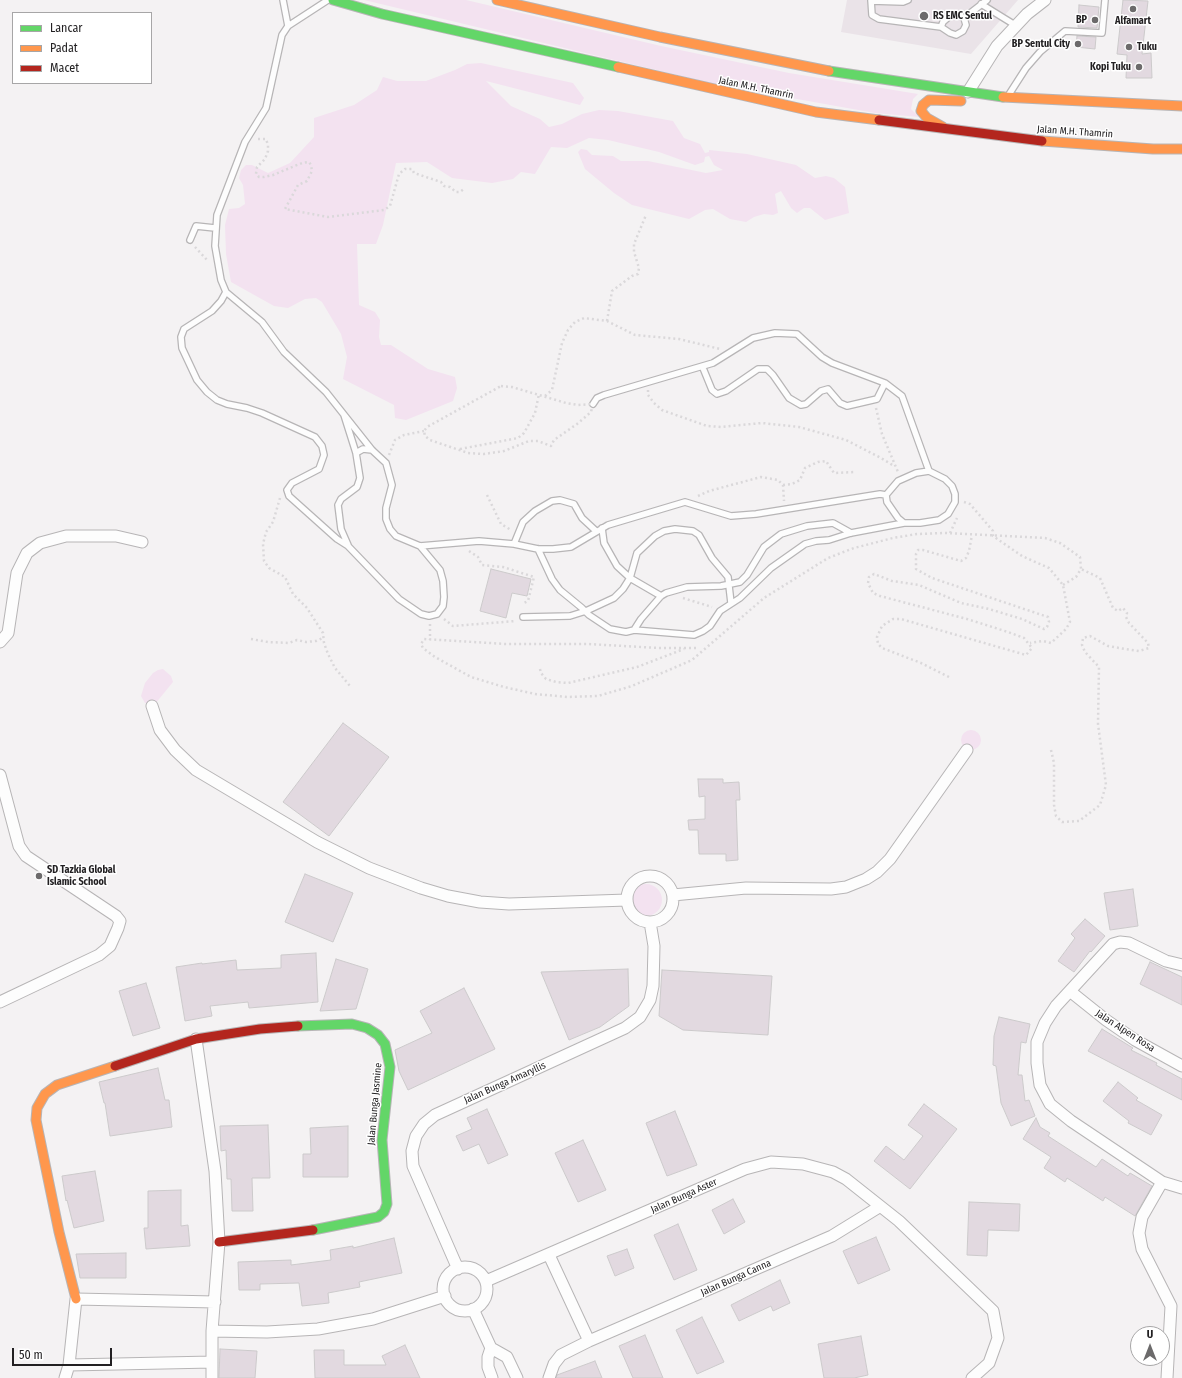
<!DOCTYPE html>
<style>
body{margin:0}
#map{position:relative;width:1182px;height:1378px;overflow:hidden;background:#f4f2f3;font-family:"Fira Sans Condensed",sans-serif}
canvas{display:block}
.legend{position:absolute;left:12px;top:12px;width:140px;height:72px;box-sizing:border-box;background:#fff;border:1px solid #a7a6a7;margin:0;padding:5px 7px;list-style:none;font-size:12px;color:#222022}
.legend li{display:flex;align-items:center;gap:8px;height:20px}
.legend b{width:20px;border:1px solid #a7a6a7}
.north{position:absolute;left:1130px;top:1326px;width:40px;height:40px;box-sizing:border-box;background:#fff;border:1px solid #a7a6a7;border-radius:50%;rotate:0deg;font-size:11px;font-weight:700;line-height:16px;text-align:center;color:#222022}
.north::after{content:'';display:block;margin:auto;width:14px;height:18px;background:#6c6a6b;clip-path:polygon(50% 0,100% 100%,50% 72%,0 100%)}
.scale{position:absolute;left:12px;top:1348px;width:100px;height:18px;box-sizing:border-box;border:2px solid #222022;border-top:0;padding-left:5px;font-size:12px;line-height:14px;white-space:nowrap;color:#222022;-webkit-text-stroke:3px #fff;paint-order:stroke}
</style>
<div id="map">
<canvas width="1182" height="1378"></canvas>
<ul class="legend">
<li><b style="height:5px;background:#63d668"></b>Lancar</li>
<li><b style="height:5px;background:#ff974d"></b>Padat</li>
<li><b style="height:5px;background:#b3261e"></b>Macet</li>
</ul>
<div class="north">U</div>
<div class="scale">50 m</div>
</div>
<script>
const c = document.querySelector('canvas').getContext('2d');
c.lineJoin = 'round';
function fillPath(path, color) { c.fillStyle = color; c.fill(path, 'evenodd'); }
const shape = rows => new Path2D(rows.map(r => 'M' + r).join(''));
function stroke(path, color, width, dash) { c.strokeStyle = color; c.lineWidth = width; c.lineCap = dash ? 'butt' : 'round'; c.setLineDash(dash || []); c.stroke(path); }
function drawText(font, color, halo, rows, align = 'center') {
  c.font = font + ' "Fira Sans Condensed",sans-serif'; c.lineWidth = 3; c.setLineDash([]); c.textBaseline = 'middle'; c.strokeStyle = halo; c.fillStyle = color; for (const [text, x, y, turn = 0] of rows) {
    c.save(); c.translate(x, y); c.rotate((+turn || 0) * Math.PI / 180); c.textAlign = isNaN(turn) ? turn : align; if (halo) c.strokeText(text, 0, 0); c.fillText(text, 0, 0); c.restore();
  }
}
fillPath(shape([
 [847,0,1018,0,971,54,841,32]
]), '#eae3e8');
fillPath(shape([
 [364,0,466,0,661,46,789,73,918,94,913,99,911,109,919,117,875,113,719,85],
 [481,63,573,83,584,98,580,105,486,81,511,106,540,119,549,127,562,124,582,114,599,110,618,111,673,121,684,138,700,144,705,153,709,152,709,150,747,154,796,165,815,178,826,176,834,178,845,187,849,213,825,220,810,208,804,208,797,213,791,208,781,191,775,194,778,213,773,215,764,214,754,217,746,222,730,219,713,209,705,210,689,219,632,205,614,193,585,169,578,152,581,149,587,150,592,155,613,156,621,161,648,161,706,173,723,170,714,165,709,156,705,157,704,162,695,165,659,152,608,140,589,138,567,148,551,147,535,174,521,172,513,179,492,183,452,178,427,162,396,163,383,225,376,244,357,244,359,305,375,312,380,320,379,337,381,345,391,345,428,369,455,377,457,388,453,401,406,420,395,418,394,405,343,379,347,357,341,334,322,302,316,298,305,299,288,308,274,306,231,282,226,254,225,225,229,209,239,208,245,204,243,185,239,178,241,170,246,165,252,165,268,173,290,163,314,137,314,118,354,105,377,90,383,77,397,81,426,81,455,70,467,64],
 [163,669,171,676,173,682,155,704,145,703,141,696,145,683,153,673,158,670],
 '961 740a10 10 0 1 1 20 0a10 10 0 1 1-20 0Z',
 '630 900a16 16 0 1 1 32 0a16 16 0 1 1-32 0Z'
]), '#f3e2f0');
const building = shape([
 [1123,0,1148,1,1142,54,1151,53,1152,78,1126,78,1127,55,1117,54,1123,0],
 [1079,5,1099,7,1097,28,1078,27,1079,5],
 [1077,36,1096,37,1095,49,1076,47,1077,36],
 [491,569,531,579,527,596,512,593,506,618,480,611,491,569],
 [343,723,389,757,329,836,283,802,343,723],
 [698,779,723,779,723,783,739,782,740,800,736,800,738,860,726,861,726,854,699,854,698,830,689,830,688,820,705,819,705,796,699,797,698,779],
 [305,874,353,893,333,942,285,922,305,874],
 [1133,889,1138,926,1110,930,1104,893,1133,889],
 [1085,919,1105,936,1091,952,1090,951,1074,972,1058,961,1075,938,1071,934,1085,919],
 [316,953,318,1002,249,1008,248,1002,210,1006,212,1016,185,1021,176,967,202,963,202,964,236,960,237,970,281,968,281,955,316,953],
 [336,959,368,969,356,1009,320,1011,336,959],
 [1150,962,1182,977,1182,1005,1140,984,1150,962],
 [628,969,629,1006,600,1027,569,1040,541,972,628,969],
 [662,970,772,976,768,1035,683,1030,659,1016,662,970],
 [146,983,160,1028,133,1036,119,991,146,983],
 [464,988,495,1049,408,1090,399,1071,395,1050,432,1033,420,1011,464,988],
 [999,1017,1030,1024,1026,1043,1021,1042,1018,1075,1022,1075,1025,1101,1029,1100,1035,1116,1011,1126,1001,1103,996,1066,993,1065,994,1036,999,1017],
 [1102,1029,1133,1048,1131,1050,1157,1063,1156,1065,1182,1079,1182,1100,1088,1051,1102,1029],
 [158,1068,165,1100,169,1100,172,1127,110,1136,105,1103,104,1103,99,1082,158,1068],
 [1118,1082,1138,1098,1136,1100,1162,1115,1151,1135,1128,1123,1129,1121,1103,1101,1118,1082],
 [924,1104,957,1129,910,1189,874,1161,886,1146,904,1160,923,1136,908,1125,924,1104],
 [487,1109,508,1155,488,1164,479,1144,463,1151,456,1136,472,1129,467,1118,487,1109],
 [675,1111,697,1165,667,1176,646,1123,675,1111],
 [1036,1118,1040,1127,1050,1133,1048,1136,1096,1167,1102,1159,1128,1176,1130,1173,1152,1186,1135,1216,1105,1197,1103,1201,1067,1178,1065,1182,1044,1168,1051,1157,1023,1139,1036,1118],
 [268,1125,270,1178,252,1178,253,1211,232,1211,231,1179,227,1179,226,1150,221,1151,220,1126,268,1125],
 [348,1126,348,1177,303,1177,303,1154,311,1154,310,1128,348,1126],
 [583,1140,606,1190,578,1202,555,1153,583,1140],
 [95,1171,104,1221,74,1228,67,1200,66,1201,62,1176,95,1171],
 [181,1190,181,1226,188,1225,190,1246,146,1249,144,1228,148,1228,148,1191,181,1190],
 [733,1199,745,1222,724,1234,712,1210,733,1199],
 [969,1202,1020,1204,1019,1231,988,1230,987,1256,967,1255,969,1202],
 [678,1224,697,1270,674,1280,654,1235,678,1224],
 [876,1237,890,1270,858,1284,843,1251,876,1237],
 [394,1238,402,1273,359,1282,360,1287,328,1293,329,1303,302,1306,299,1283,260,1284,260,1290,239,1290,238,1262,291,1260,291,1265,331,1260,330,1250,353,1246,353,1248,394,1238],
 [627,1249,634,1268,615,1276,607,1256,627,1249],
 [126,1253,126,1278,80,1278,76,1254,126,1253],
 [780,1280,790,1303,773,1311,771,1306,739,1321,731,1305,780,1280],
 [702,1317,724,1362,697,1374,676,1330,702,1317],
 [645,1335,663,1378,633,1378,619,1346,645,1335],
 [861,1336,868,1375,854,1378,824,1378,818,1344,861,1336],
 [405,1345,420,1378,315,1378,314,1350,344,1350,344,1365,386,1365,382,1356,405,1345],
 [220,1349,257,1351,255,1378,219,1378,220,1349],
 [595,1361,602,1378,556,1378,557,1375,595,1361]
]);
fillPath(building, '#e2d9e0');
stroke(building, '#cccacb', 1);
const lane = shape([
 [283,0,288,26,328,0],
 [871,0,872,15,879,19,941,27,943,22,951,15,957,14,964,18,987,0],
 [871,1,903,2,908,0],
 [981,4,1015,25],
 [288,26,282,35,266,108,245,142,217,215,215,246,221,280,226,292,262,322,284,352,326,392,372,450,386,463,392,485,386,508,386,519,390,529,396,536,420,546,479,541,514,544,538,549,553,549,571,547,608,525,685,502,731,516,756,514,880,494,886,495],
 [941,27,950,33,956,35,963,31,966,25,964,18],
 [1008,96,1026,68,1040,52,1065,31,1102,33,1105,0],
 [190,240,196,226,215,228],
 [226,292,221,301,212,311,184,329,181,337,182,348,197,380,207,392,217,400,227,404,247,408,262,413,315,437,322,446,324,455,319,469,292,483,287,490,289,496,337,539,348,546,399,599,421,614,429,616,437,614,443,606,444,597,443,581,440,570,420,546],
 [703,368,712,390,717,394,726,391,758,369,767,369,773,375,789,398,801,405,806,404,821,391,828,389,840,403,847,406,877,399,885,383],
 [593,404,597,398,604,395,713,363,753,338,775,333,797,334,822,357,832,363,885,383,902,396,929,471],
 [344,415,356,453,360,478,357,487,341,499,338,505,341,529,348,545],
 [356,453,363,449,372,450],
 [929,471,945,479,952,486,955,494,955,502,948,514,939,520,920,523,904,523,898,518,887,502,886,495,898,481,916,473,929,471],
 [602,528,604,543,617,566,630,578,661,596],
 [514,544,523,522,535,511,552,501,560,500,574,504,582,518,596,531],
 [538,549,552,579,560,590,582,608,589,615,610,629,626,632,634,630,694,635,703,631,710,626,720,611,740,598,771,568,805,544,816,541,829,540,851,533,904,523],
 [523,617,570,616,586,611,614,598,623,589,630,578,637,553,655,536,664,531,675,529,693,531,699,535,712,558,728,577,731,603],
 [634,630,641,619,661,596,666,593,687,587,721,586,740,582,747,575,764,547,781,534,807,526,833,523,851,533]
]);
const street = shape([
 [968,92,997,46,1027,14,1045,0],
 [0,642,8,633,17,573,27,553,40,543,66,536,116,536,142,542],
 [152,706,160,730,175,750,196,770,317,842,369,868,421,888,448,896,480,902,509,904,627,900],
 [0,775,16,835,19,846,26,856,116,916,120,921,118,928,110,946,99,955,0,1002],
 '627 899a23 23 0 1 1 46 0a23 23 0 1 1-46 0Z',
 [673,895,746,888,831,889,846,887,866,879,877,872,890,859,967,750],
 [1071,992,1106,1020,1135,1040,1182,1066],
 [196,1039,215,1171,219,1242,212,1331,212,1378],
 [1162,1182,1182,1188],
 '443 1289a22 22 0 1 1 44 0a22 22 0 1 1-44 0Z',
 [458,1269,413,1166,412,1151,416,1136,424,1124,435,1115,625,1028,640,1017,650,1000,653,986,654,946,650,922],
 [486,1281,745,1169,771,1162,803,1164,833,1172,846,1179,899,1221,993,1311,998,1338,989,1363,972,1378],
 [473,1309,491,1348,488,1357,488,1367,492,1378],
 [212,1331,267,1332,318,1329,373,1319,445,1296],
 [589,1341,832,1236,879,1207],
 [491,1348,507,1357,517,1378],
 [69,1365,212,1362],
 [65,1378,69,1365,76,1299,215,1302],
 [549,1378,554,1364,561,1355,589,1341,549,1255],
 [1167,1378,1171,1306,1142,1249,1139,1233,1142,1217,1162,1182,1071,1121,1050,1104,1040,1085,1037,1063,1037,1042,1045,1023,1056,1006,1113,944,1120,942,1129,943,1166,961,1182,965]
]);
const fast = shape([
 [333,0,382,14,618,67],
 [829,71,1003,97],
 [298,1026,352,1024,367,1028,378,1035,385,1044,390,1067,382,1140,387,1204,384,1212,378,1217,313,1230]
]);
const slow = shape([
 [497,0,660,37,829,71],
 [618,67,816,112,879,120],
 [1003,97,1182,106],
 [943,127,927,118,921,111,923,105,929,100,961,101],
 [1042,141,1153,149,1182,149],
 [76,1299,59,1232,36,1120,37,1108,45,1094,57,1085,115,1066]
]);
const jam = shape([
 [879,120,1042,141],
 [115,1066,196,1039,260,1029,298,1026],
 [219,1242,313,1230]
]);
stroke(lane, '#b7b5b6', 8);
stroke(street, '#b7b5b6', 13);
stroke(fast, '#b7b5b6', 11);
stroke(slow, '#b7b5b6', 11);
stroke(jam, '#b7b5b6', 11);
stroke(shape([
 [258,139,266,139,268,145,268,151,265,159,257,167,256,174,259,177,264,177,273,175,302,163,309,162,311,165,312,171,307,181,298,185,285,209,328,217,384,210,390,206,399,174,405,169,412,169,414,173,441,182,444,186,450,187,456,192,460,192,464,189],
 [195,247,208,261],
 [607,321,612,291,632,276,638,274,639,268,634,252,634,244,646,215],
 [501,386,512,387,566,403,578,405,593,404,591,412,577,424,554,440,551,446,538,441,529,441,504,451,484,454,468,453,430,440,425,436,424,431,427,427,501,386],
 [648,390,648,395,654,403,662,410,707,426,721,427,762,423,799,427,846,440,881,458,894,466],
 [545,396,552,390,562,343,568,330,575,322,584,318,607,321,635,335,679,339,720,349],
 [876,408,882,434,898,472],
 [460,449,518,438,524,433,535,413,539,394],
 [389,455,395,440,404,435,424,431],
 [783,485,792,484,800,480,805,468,818,462,826,461,834,473,855,472],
 [487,495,501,524,511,530],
 [698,496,709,491,761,477,778,480,783,485,784,501],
 [280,498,273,522,266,532,263,544,264,561,269,568,285,577,293,594,307,608,323,633,324,643,328,654,335,668,350,686],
 [964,502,970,504,993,531,993,536,1022,556,1049,568,1063,585,1070,622,1066,629,1051,643,1043,641,1030,643],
 [950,533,957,518],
 [469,551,478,557,482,565,503,567,534,577,528,601,524,603],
 [683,598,712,607],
 [444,619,453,626,516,621],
 [430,624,430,640],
 [251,639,268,642,289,643,297,640,306,642,316,641,323,638],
 [696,648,659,648,588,644,506,644,424,639,421,644,423,648,435,657,471,677,504,687,535,694,568,697,598,696,632,686,692,660,764,598,828,558,854,548,893,538,917,534,945,533,1045,538,1060,543,1080,557,1081,569,1076,577,1063,585],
 [540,669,541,673,546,679,556,682,568,683,637,667,684,649],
 [949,677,921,663,882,648,878,644,877,637,882,626,893,619,901,619,1026,655,1032,648,1024,638,1008,632,967,619,880,596,873,593,868,583,869,577,874,574,892,581,919,585,961,603,989,609,1022,619,1044,629,1047,627,1049,622,1048,617,932,578,916,569,916,554,918,550,923,550,961,561,966,558,969,551,972,535],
 [1051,750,1054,763,1054,805,1056,816,1062,822,1079,821,1100,805,1106,785,1098,724,1099,667,1085,652,1082,645,1083,638,1090,636,1108,646,1125,649,1139,651,1149,648,1148,643,1129,623,1126,617,1127,613,1123,608,1118,611,1113,608,1100,578,1081,569]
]), '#dad8da', 2.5, [2, 3]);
stroke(lane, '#fdfdfd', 5.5);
stroke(street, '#fdfdfd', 11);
stroke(fast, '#63d668', 9);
stroke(slow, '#ff974d', 9);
stroke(jam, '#b3261e', 9);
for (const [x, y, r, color] of [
 [1133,9,4,"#6c6a6b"],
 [924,16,5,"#6c6a6b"],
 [1095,20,4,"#6c6a6b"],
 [1078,44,4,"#6c6a6b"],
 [1129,47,4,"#6c6a6b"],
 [1139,67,4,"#6c6a6b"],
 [39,876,4,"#6c6a6b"]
]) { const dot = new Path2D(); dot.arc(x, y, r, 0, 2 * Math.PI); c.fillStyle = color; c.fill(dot); stroke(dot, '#fff', 1.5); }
drawText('bold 10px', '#222022', '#fff', [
 ["RS EMC Sentul",933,16],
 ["BP",1087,20,"right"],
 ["Alfamart",1133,21,"center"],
 ["BP Sentul City",1070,44,"right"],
 ["Tuku",1137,47],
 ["Kopi Tuku",1131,67,"right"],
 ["SD Tazkia Global",47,870],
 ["Islamic School",47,882]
], 'left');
drawText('10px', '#222022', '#fff', [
 ["Jalan M.H. Thamrin",756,88,12],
 ["Jalan M.H. Thamrin",1075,132,4],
 ["Jalan Alpen Rosa",1125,1031,33],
 ["Jalan Bunga Amaryllis",505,1083,-24],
 ["Jalan Bunga Jasmine",375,1104,-85],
 ["Jalan Bunga Aster",684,1196,-24],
 ["Jalan Bunga Canna",736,1278,-24]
]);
</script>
